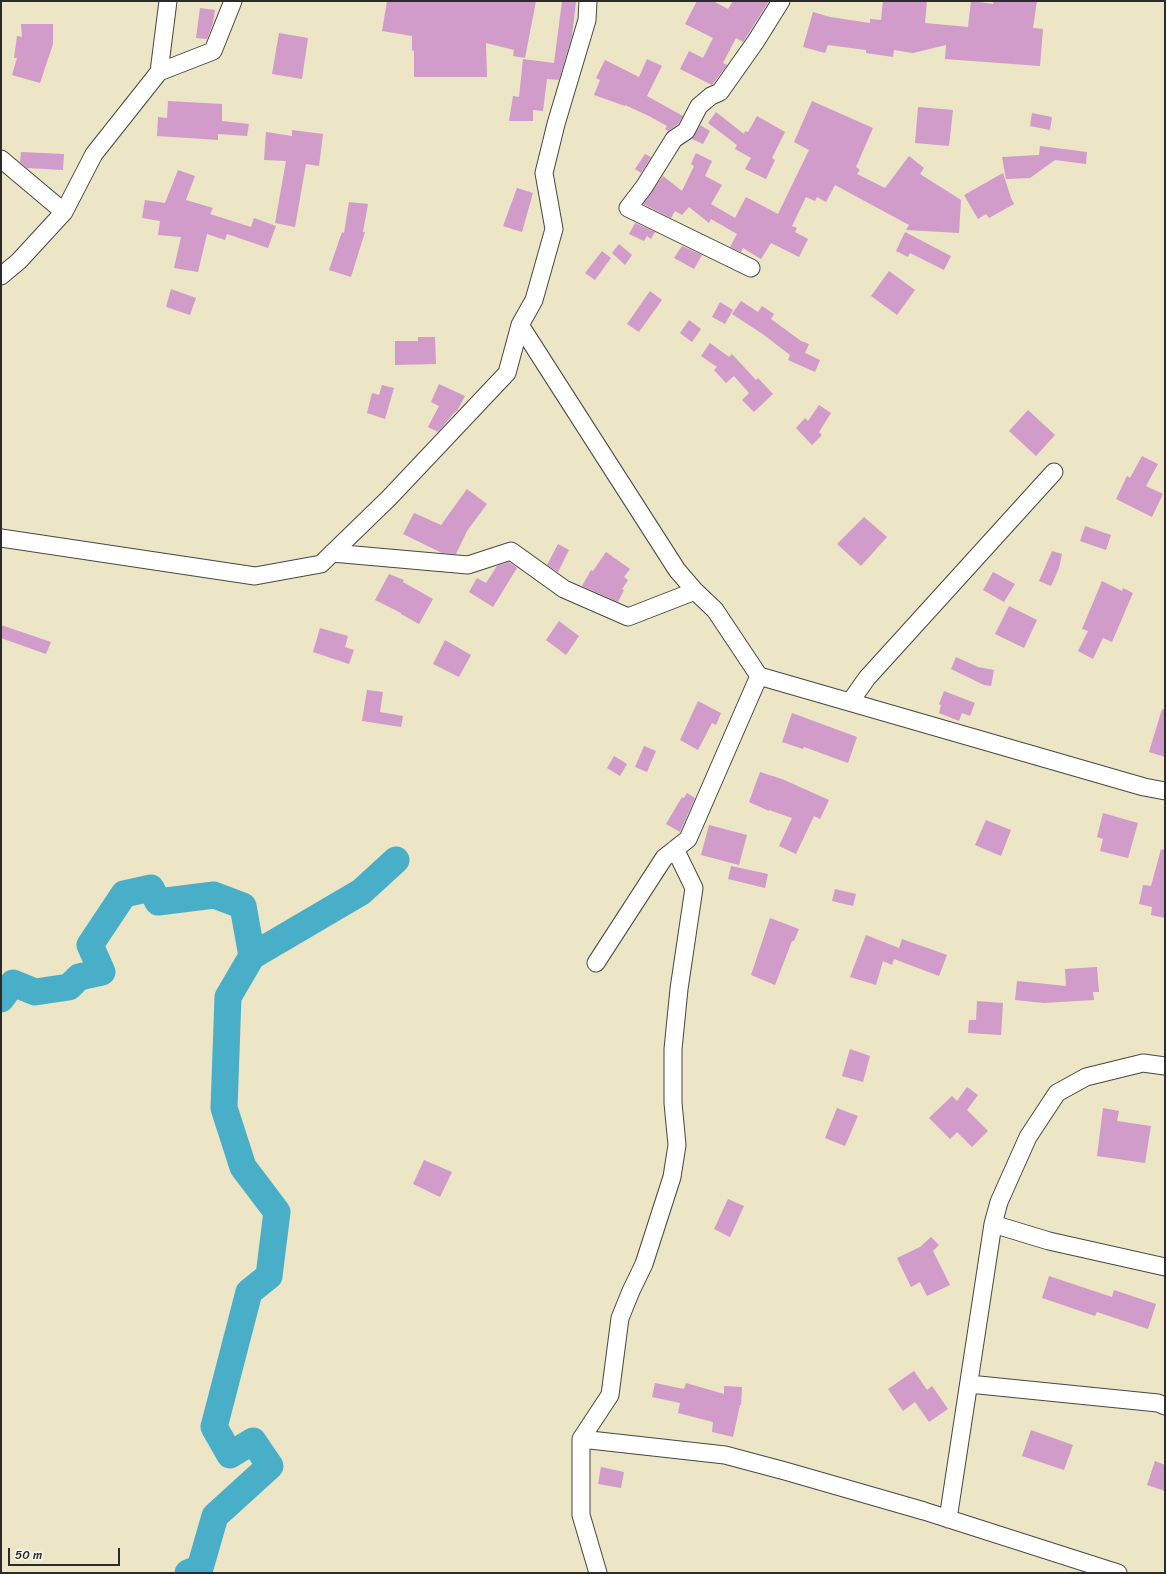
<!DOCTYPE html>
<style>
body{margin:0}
#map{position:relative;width:1166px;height:1574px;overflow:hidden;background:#ece5c6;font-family:Sriracha,sans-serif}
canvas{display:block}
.frame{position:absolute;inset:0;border:2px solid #2b2b2b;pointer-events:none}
.scale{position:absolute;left:8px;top:1548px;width:112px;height:18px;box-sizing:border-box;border:2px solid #2b2b2b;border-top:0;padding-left:5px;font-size:12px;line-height:14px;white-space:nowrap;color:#2b2b2b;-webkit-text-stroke:3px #fbf7ec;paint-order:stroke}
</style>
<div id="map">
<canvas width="1166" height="1574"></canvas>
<div class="frame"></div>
<div class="scale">50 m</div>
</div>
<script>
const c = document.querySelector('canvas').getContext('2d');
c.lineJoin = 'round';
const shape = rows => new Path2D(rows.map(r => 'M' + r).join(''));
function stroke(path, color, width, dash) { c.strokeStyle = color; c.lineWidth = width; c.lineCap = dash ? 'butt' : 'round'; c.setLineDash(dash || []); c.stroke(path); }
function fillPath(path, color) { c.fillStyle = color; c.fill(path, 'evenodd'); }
stroke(shape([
 [1,999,13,983,35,992,69,987,79,977,102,972,90,945,124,894,151,888,158,902,214,895,243,906,252,956],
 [188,1573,200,1568,215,1516,270,1466,253,1441,230,1455,214,1427,249,1292,269,1276,277,1212,243,1167,224,1108,228,997,252,956,361,892,396,860]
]), '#49aec8', 27);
fillPath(shape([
 [387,1,536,1,525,58,513,56,514,50,486,43,487,77,414,77,414,51,412,50,412,36,382,31],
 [562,1,576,2,572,36,559,80,547,79,543,111,533,110,533,121,509,121,513,96,519,97,523,59,554,63],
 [697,1,713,1,728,9,733,1,769,1,743,42,736,38,723,63,727,65,712,85,680,69,689,51,703,58,713,38,685,24],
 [883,1,927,1,925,23,968,27,971,1,993,4,994,1,1037,1,1033,28,1043,29,1040,66,945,59,946,45,913,53,894,50,893,57,866,53,866,50,828,45,825,53,803,47,813,12,830,17,870,23,870,19,881,20],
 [200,8,215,10,213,23,207,39,196,38],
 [21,24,53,24,53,44,40,83,12,75,17,58,14,58,17,36,22,37],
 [279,33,308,38,302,79,272,74],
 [647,59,662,66,647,96,683,116,678,124,668,131,665,129,667,126,649,116,625,105,625,106,594,95,600,80,596,78,605,60,639,77],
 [168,101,222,104,222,121,249,124,247,136,218,134,218,140,157,136,158,117,167,118],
 [812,101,873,128,856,167,860,170,857,174,885,188,909,156,924,168,920,174,961,200,959,233,906,230,909,225,835,185,826,202,817,197,815,201,806,197,792,226,797,228,795,232,808,239,799,257,771,243,761,259,743,248,741,252,730,247,737,234,711,219,709,223,689,207,682,215,675,211,671,218,643,204,663,176,682,191,694,166,691,164,696,153,712,161,705,176,722,185,711,204,735,218,746,197,778,214,809,150,794,142],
 [918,107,953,110,949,146,915,143],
 [716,112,744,134,745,131,748,132,757,116,785,132,772,158,775,160,766,179,745,169,751,158,735,149,737,145,708,123],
 [1032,113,1052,117,1050,130,1030,126],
 [700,125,710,131,703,144,692,139],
 [292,130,323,134,319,166,306,164,295,227,275,223,286,161,264,160,266,132,292,136],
 [1040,146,1087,152,1086,164,1055,160,1030,178,1006,179,1002,157,1039,155],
 [21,152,64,154,63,170,27,168,20,162],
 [645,154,651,157,641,173,635,169],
 [178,170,195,176,186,200,213,208,210,214,251,227,254,218,276,226,268,248,227,234,225,240,207,234,198,272,174,268,181,237,158,235,160,221,142,218,145,200,165,203],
 [1003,173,1011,198,1014,204,989,218,986,214,978,219,964,195],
 [517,188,533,193,522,232,503,226],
 [349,202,368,204,363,232,365,232,351,277,329,270,342,232,344,233],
 [635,223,655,232,651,239,647,236,644,241,629,234],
 [905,232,951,256,944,270,910,253,908,257,896,251],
 [619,244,632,255,625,265,612,253],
 [682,246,702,255,694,269,674,258],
 [602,251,611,258,595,280,585,273],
 [889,271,915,290,897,315,871,296],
 [171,289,196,298,190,315,166,307],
 [650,291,662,300,639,332,627,324],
 [741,301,758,312,762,306,774,314,771,319,801,341,809,344,805,353,820,360,815,372,788,360,790,355,764,335,732,314],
 [720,302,733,310,725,324,712,317],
 [689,320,701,329,692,342,680,333],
 [418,337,435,337,436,364,395,365,395,341,418,341],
 [710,343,729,357,732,354,756,380,758,378,773,394,754,412,742,400,749,393,734,376,726,383,714,370,717,367,701,356],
 [439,384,465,396,457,411,454,413,438,432,428,427,439,406,431,402],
 [382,385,394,388,385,419,367,413,372,393,379,395],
 [819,405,831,413,819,432,822,435,812,445,796,428,805,418,808,421],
 [1028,410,1055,435,1036,456,1009,431],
 [1142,456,1158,464,1146,486,1163,494,1152,517,1116,499,1127,476,1130,478],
 [467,489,487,504,467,531,456,554,442,553,403,534,414,513,441,525],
 [864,517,887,537,861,566,837,544],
 [1085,526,1111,535,1106,550,1080,541],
 [558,544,569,550,558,572,547,565],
 [1052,551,1062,554,1059,568,1051,586,1039,581],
 [606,552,630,569,624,577,628,580,622,589,624,590,618,602,582,586,591,570,593,571],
 [509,562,517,568,493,607,469,592,477,578,486,583,497,566],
 [993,572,1015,584,1004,602,983,590],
 [389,574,404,580,403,582,433,599,419,624,401,614,401,613,375,600],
 [1102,581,1122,591,1123,588,1133,593,1112,642,1103,638,1093,659,1078,651,1088,631,1082,629],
 [1009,606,1037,620,1024,648,995,634],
 [559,621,579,636,566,655,546,640],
 [1,625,51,642,46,654,1,638],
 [320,628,348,636,345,647,354,650,349,664,313,652],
 [445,640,471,655,459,677,433,664],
 [956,657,978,667,994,670,991,686,984,685,951,669],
 [367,690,383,692,380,712,403,716,401,727,362,721],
 [944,691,975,703,970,716,962,713,959,721,939,713,941,705,939,704],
 [698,701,721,713,716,725,712,723,698,750,680,740],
 [1162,709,1165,710,1165,757,1149,752],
 [792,713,857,737,848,763,804,747,803,749,782,742],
 [644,746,656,751,647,772,635,767],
 [614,756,627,764,620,776,607,768],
 [760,772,782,779,829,800,820,819,814,816,796,854,779,846,792,818,769,810,769,811,749,802],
 [687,793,695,798,680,832,666,824,682,797,684,798],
 [1103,813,1138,823,1128,858,1100,851,1103,839,1097,837],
 [986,820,1011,830,1001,856,975,845],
 [709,825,747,835,739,865,701,855],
 [1161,849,1165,850,1165,918,1151,915,1152,907,1139,904,1143,885,1151,886],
 [731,866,768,874,765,888,728,879],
 [835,889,856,894,853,906,832,901],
 [770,918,799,929,794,941,792,941,775,985,751,975],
 [866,935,899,948,902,939,947,955,939,976,894,959,892,965,883,961,876,985,850,977],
 [1097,967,1099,992,1093,992,1094,1000,1044,1003,1015,1000,1017,981,1066,986,1065,969],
 [977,1001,1003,1003,1001,1035,968,1033,969,1020,976,1020],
 [850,1049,870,1056,863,1082,842,1076],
 [967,1087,978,1095,967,1110,988,1131,972,1147,957,1132,950,1139,929,1118,952,1096,957,1101],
 [837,1108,858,1116,845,1146,825,1138],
 [1103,1108,1119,1111,1117,1121,1151,1126,1145,1163,1097,1156],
 [424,1160,452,1172,440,1197,413,1184],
 [728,1199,744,1206,730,1237,714,1229],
 [931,1237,939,1245,933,1251,950,1285,927,1296,920,1282,911,1287,897,1258,920,1247],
 [1049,1276,1112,1297,1114,1290,1156,1304,1148,1329,1097,1312,1095,1316,1042,1298],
 [914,1371,927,1390,932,1386,948,1409,929,1422,915,1402,903,1411,888,1389],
 [655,1383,684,1389,686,1383,724,1394,724,1386,742,1387,741,1405,740,1405,733,1437,712,1432,713,1422,678,1413,680,1403,652,1397],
 [1031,1430,1073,1445,1064,1470,1022,1456],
 [1155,1461,1165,1465,1165,1491,1147,1485],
 [601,1467,624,1472,621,1488,598,1484]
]), '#d19bca');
const minor = shape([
 [159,72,168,1],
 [1,159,64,212],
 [751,268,628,208,644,187,674,139,686,131,699,106,711,96,720,92,756,41,781,1],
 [1,276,19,261,64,212,94,154,159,72,213,51,233,1],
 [520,325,677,570,695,591,715,610,759,676,1144,787,1165,791],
 [1,538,255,576,321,564,389,498,507,373,520,325,534,300,554,229,544,173,556,124,587,20,588,1],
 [332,553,468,565,511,551,564,589,628,617,695,591],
 [850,702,867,678,1054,472],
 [596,963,664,858,688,839,759,676],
 [993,1224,1049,1241,1165,1267],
 [969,1384,1158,1403,1165,1406],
 [581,1439,725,1455,785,1471,924,1511,1118,1573],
 [948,1519,993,1224,999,1202,1028,1137,1057,1093,1086,1077,1143,1063,1165,1066],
 [598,1573,581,1515,581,1439,610,1395,620,1318,631,1291,644,1264,672,1177,677,1145,673,1103,673,1049,679,989,694,888,675,849]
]);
stroke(minor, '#484742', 19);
stroke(minor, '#fff', 17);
</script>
